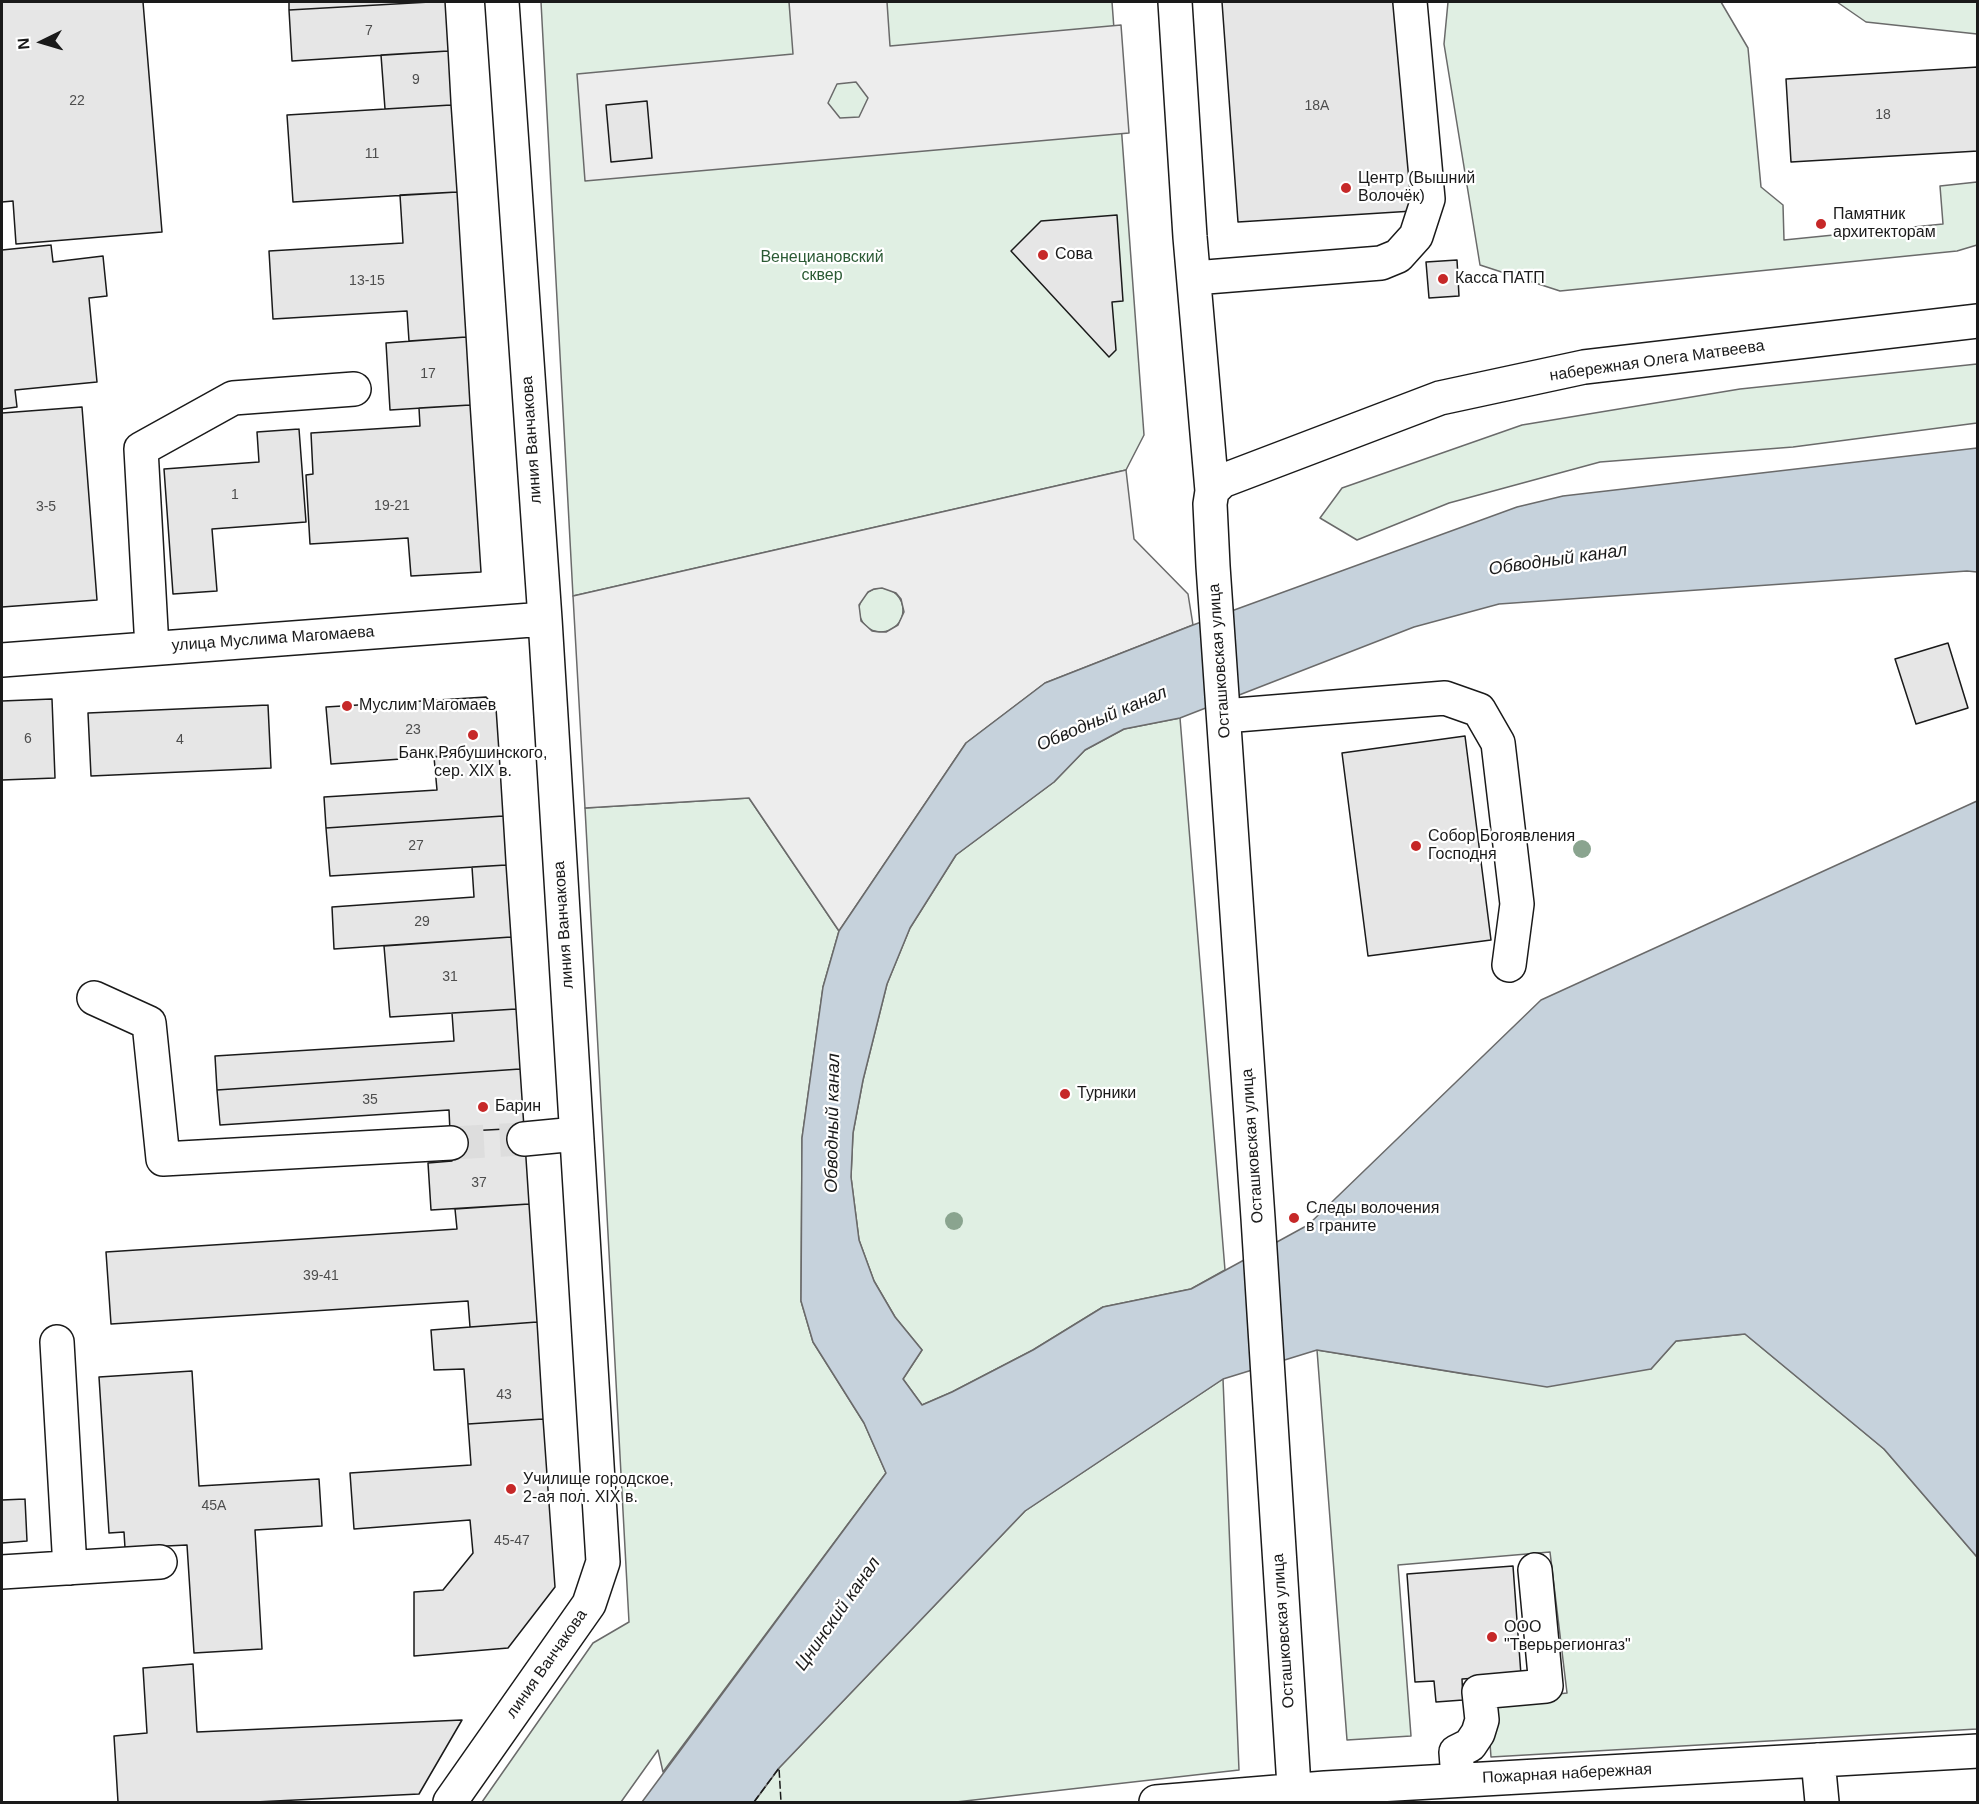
<!DOCTYPE html>
<meta charset="utf-8">
<style>
body{margin:0}
#map{position:relative;width:1979px;height:1804px;overflow:hidden;background:#fff;font-family:Helvetica,sans-serif}
canvas{display:block}
.frame{position:absolute;inset:0;border:3px solid #1a1a1a;pointer-events:none}
.north{position:absolute;left:12px;top:12px;width:60px;height:60px;-webkit-text-stroke:4px #fff;paint-order:stroke;rotate:265deg;font-size:16px;font-weight:700;line-height:24px;text-align:center;color:#1a1a1a}
.north::after{content:'';display:block;margin:auto;width:21px;height:27px;background:#1a1a1a;clip-path:polygon(50% 0,100% 100%,50% 72%,0 100%)}
</style>
<div id="map">
<canvas width="1979" height="1804"></canvas>
<div class="frame"></div>
<div class="north">N</div>
</div>
<script>
const c = document.querySelector('canvas').getContext('2d');
c.lineJoin = 'round';
function fillPath(path, color) { c.fillStyle = color; c.fill(path, 'evenodd'); }
const shape = rows => new Path2D(rows.map(r => 'M' + r).join(''));
function stroke(path, color, width, dash) { c.strokeStyle = color; c.lineWidth = width; c.lineCap = dash ? 'butt' : 'round'; c.setLineDash(dash || []); c.stroke(path); }
function drawText(font, color, halo, rows, align = 'center') {
  c.font = font + ' Helvetica,sans-serif'; c.lineWidth = 4.5; c.setLineDash([]); c.textBaseline = 'middle'; c.strokeStyle = halo; c.fillStyle = color; for (const [text, x, y, turn = 0] of rows) {
    c.save(); c.translate(x, y); c.rotate((+turn || 0) * Math.PI / 180); c.textAlign = isNaN(turn) ? turn : align; if (halo) c.strokeText(text, 0, 0); c.fillText(text, 0, 0); c.restore();
  }
}
const green = shape([
 [541,2,1112,2,1144,435,1126,470,573,596,541,2],
 [1448,2,1721,2,1748,48,1761,187,1783,205,1784,240,1943,224,1940,186,1977,182,1977,245,1957,251,1560,291,1480,265,1444,44,1448,2],
 [1837,2,1977,2,1977,34,1866,22,1837,2],
 [1977,364,1977,423,1793,447,1600,462,1449,503,1357,540,1320,518,1342,488,1522,425,1740,389,1977,364],
 '859 610a22 22 0 1 1 44 0a22 22 0 1 1-44 0Z',
 [1180,718,1225,1270,1191,1289,1103,1307,1033,1350,952,1392,922,1405,903,1379,922,1350,895,1317,874,1281,859,1240,851,1177,853,1133,863,1080,887,984,910,928,956,855,1054,782,1085,750,1124,729,1180,718],
 [749,798,839,931,823,987,802,1138,801,1301,813,1342,864,1423,886,1473,663,1772,658,1750,621,1802,482,1802,593,1643,629,1622,585,808,749,798],
 [1745,1334,1884,1449,1977,1557,1977,1729,1491,1757,1487,1702,1567,1693,1550,1552,1398,1565,1411,1736,1347,1740,1317,1350,1471,1375,1651,1369,1676,1341,1745,1334],
 [1223,1379,1239,1770,956,1802,754,1802,779,1768,1025,1511,1223,1379]
]);
fillPath(green, '#e0efe3');
stroke(green, '#6a6a6a', 1.5);
const parking = shape([
 [789,2,887,2,890,46,1121,25,1129,133,585,181,577,74,793,54,789,2],
 [856,82,868,98,859,117,840,118,828,103,837,84,856,82],
 [1126,470,1134,539,1188,594,1193,625,1045,683,966,743,839,931,749,798,585,808,573,596,1126,470],
 [882,588,896,593,901,599,904,612,898,625,886,632,879,632,872,631,861,621,859,605,868,592,874,589,882,588]
]);
fillPath(parking, '#ededed');
stroke(parking, '#6a6a6a', 1.5);
const water = shape([
 [1977,448,1977,572,1967,571,1499,604,1414,627,1180,718,1124,729,1085,750,1054,782,956,855,910,928,887,984,863,1080,853,1133,851,1177,859,1240,874,1281,895,1317,922,1350,903,1379,922,1405,952,1392,1033,1350,1103,1307,1191,1289,1308,1225,1541,1000,1977,801,1977,1557,1884,1449,1745,1334,1676,1341,1651,1369,1547,1387,1317,1350,1223,1379,1025,1511,779,1768,754,1802,642,1802,886,1473,864,1423,813,1342,801,1301,802,1138,823,987,839,931,966,743,1045,683,1193,625,1517,507,1563,496,1977,448]
]);
fillPath(water, '#c6d2dc');
stroke(water, '#6a6a6a', 1.5);
const building = shape([
 [2,2,143,2,162,232,16,244,13,201,2,202,2,2],
 [289,2,430,2,289,10,289,2],
 [430,2,445,2,448,51,292,61,289,10,430,2],
 [1222,2,1398,2,1413,211,1238,222,1222,2],
 [448,51,451,105,385,109,381,55,448,51],
 [1978,67,1978,151,1791,162,1786,79,1978,67],
 [647,101,652,158,611,162,606,105,647,101],
 [451,105,457,192,293,202,287,115,451,105],
 [457,192,466,337,409,341,407,311,273,319,269,251,403,243,400,195,457,192],
 [1117,215,1123,301,1112,302,1116,350,1109,357,1011,251,1041,221,1117,215],
 [51,245,53,262,103,256,107,296,89,298,97,382,15,390,17,407,2,409,2,250,51,245],
 [1457,260,1459,296,1429,298,1426,262,1457,260],
 [466,337,470,405,390,410,386,343,466,337],
 [470,405,481,572,411,576,408,538,310,544,306,475,313,474,311,433,420,426,419,408,470,405],
 [82,407,97,600,2,607,2,413,82,407],
 [299,429,306,522,212,529,217,591,173,594,164,469,259,462,257,432,299,429],
 [1948,643,1968,708,1916,724,1895,659,1948,643],
 [486,697,496,708,499,752,331,764,326,707,486,697],
 [52,699,55,778,2,780,2,701,52,699],
 [268,705,271,768,91,776,88,713,268,705],
 [1465,736,1491,940,1368,956,1342,753,1465,736],
 [499,752,503,816,326,828,324,797,437,790,434,757,499,752],
 [503,816,506,865,330,876,326,828,503,816],
 [506,865,511,937,334,949,332,907,474,897,472,867,506,865],
 [511,937,516,1009,390,1017,384,946,511,937],
 [516,1009,520,1069,217,1090,215,1056,454,1041,452,1013,516,1009],
 [520,1069,524,1128,450,1132,449,1110,220,1125,217,1090,520,1069],
 [524,1128,529,1204,431,1210,428,1163,452,1161,450,1132,524,1128],
 [529,1204,537,1322,470,1327,468,1301,111,1324,106,1252,457,1229,455,1209,529,1204],
 [537,1322,543,1419,468,1424,464,1369,434,1370,431,1330,537,1322],
 [192,1371,199,1486,319,1479,322,1526,255,1530,262,1649,194,1653,187,1545,125,1548,124,1532,109,1533,99,1377,192,1371],
 [543,1419,555,1587,508,1648,414,1656,414,1592,443,1590,473,1553,470,1520,354,1529,350,1473,471,1465,468,1424,543,1419],
 [25,1499,27,1541,2,1543,2,1500,25,1499],
 [1513,1566,1521,1675,1462,1679,1463,1700,1436,1702,1434,1681,1415,1682,1407,1574,1513,1566],
 [193,1664,197,1732,462,1720,419,1794,255,1802,118,1802,114,1736,147,1733,143,1668,193,1664]
]);
fillPath(building, '#e6e6e6');
stroke(building, '#1a1a1a', 1.5);
stroke(shape([
 [451,1143,524,1139]
]), '#ddd', 33, [33, 16]);
const minor = shape([
 [1175,2,1190,237,1212,491,1210,504,1213,566,1258,1218,1295,1802],
 [1194,278,1381,263,1398,256,1416,236,1428,199,1410,2],
 [1212,491,1222,481,1440,398,1584,367,1978,321],
 [152,648,141,449,233,398,354,389],
 [2,660,545,619],
 [1224,716,1445,698,1479,710,1498,743,1517,904,1509,965],
 [94,998,149,1023,163,1159,451,1143],
 [524,1139,576,1134],
 [57,1342,70,1568],
 [2,1572,160,1562],
 [1818,1760,1822,1802],
 [1458,1779,1456,1752,1470,1745,1478,1733,1482,1720,1479,1692,1546,1686,1535,1570],
 [450,1802,589,1604,603,1562,545,619,502,2],
 [1156,1802,1325,1788,1978,1751]
]);
stroke(minor, '#1a1a1a', 36);
stroke(minor, '#fff', 33);
stroke(shape([
 [754,1802,779,1768,781,1802]
]), '#1a1a1a', 1.5, [8, 3]);
c.fillStyle = '#8aa48f';
for (const [x, y] of [
 [1582,849],
 [954,1221]
]) { c.beginPath(); c.arc(x, y, 9, 0, 2 * Math.PI); c.fill(); }
for (const [x, y, r, color] of [
 [1346,188,6,"#c62828"],
 [1821,224,6,"#c62828"],
 [1043,255,6,"#c62828"],
 [1443,279,6,"#c62828"],
 [347,706,6,"#c62828"],
 [473,735,6,"#c62828"],
 [1416,846,6,"#c62828"],
 [1065,1094,6,"#c62828"],
 [483,1107,6,"#c62828"],
 [1294,1218,6,"#c62828"],
 [511,1489,6,"#c62828"],
 [1492,1637,6,"#c62828"]
]) { const dot = new Path2D(); dot.arc(x, y, r, 0, 2 * Math.PI); c.fillStyle = color; c.fill(dot); stroke(dot, '#fff', 2); }
drawText('14px', '#4d4d4d', null, [
 ["7",369,31],
 ["9",416,80],
 ["22",77,101],
 ["18А",1317,106],
 ["18",1883,115],
 ["11",372,154],
 ["13-15",367,281],
 ["17",428,374],
 ["1",235,495],
 ["19-21",392,506],
 ["3-5",46,507],
 ["23",413,730],
 ["6",28,739],
 ["4",180,740],
 ["27",416,846],
 ["29",422,922],
 ["31",450,977],
 ["35",370,1100],
 ["37",479,1183],
 ["39-41",321,1276],
 ["43",504,1395],
 ["45А",214,1506],
 ["45-47",512,1541]
]);
drawText('16px', '#1a1a1a', '#fff', [
 ["Центр (Вышний",1358,179],
 ["Волочёк)",1358,197],
 ["Памятник",1833,215],
 ["архитекторам",1833,233],
 ["Сова",1055,255],
 ["Касса ПАТП",1455,279],
 ["Муслим Магомаев",359,706],
 ["Банк Рябушинского,",473,754,"center"],
 ["сер. XIX в.",473,772,"center"],
 ["Собор Богоявления",1428,837],
 ["Господня",1428,855],
 ["Турники",1077,1094],
 ["Барин",495,1107],
 ["Следы волочения",1306,1209],
 ["в граните",1306,1227],
 ["Училище городское,",523,1480],
 ["2-ая пол. XIX в.",523,1498],
 ["ООО",1504,1628],
 ["\"Тверьрегионгаз\"",1504,1646]
], 'left');
drawText('16px', '#2b5a34', '#fff', [
 ["Венециановский",822,258],
 ["сквер",822,276]
]);
drawText('16px', '#1a1a1a', '#fff', [
 ["набережная Олега Матвеева",1657,361,-8],
 ["линия Ванчакова",532,440,-94],
 ["улица Муслима Магомаева",273,639,-4],
 ["Осташковская улица",1220,661,-94],
 ["линия Ванчакова",564,925,-94],
 ["Осташковская улица",1253,1146,-94],
 ["Осташковская улица",1284,1631,-94],
 ["линия Ванчакова",547,1664,-55],
 ["Пожарная набережная",1567,1774,-3]
]);
drawText('italic 18px', '#1a1a1a', '#fff', [
 ["Обводный канал",1558,560,-8],
 ["Обводный канал",1102,719,-23],
 ["Обводный канал",833,1123,-89],
 ["Цнинский канал",838,1614,-55]
]);
</script>
